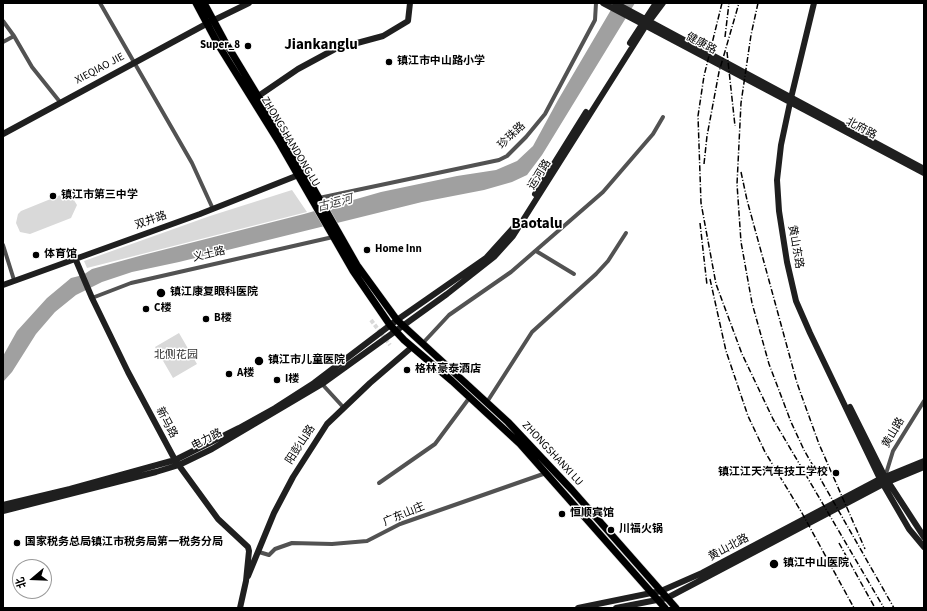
<!DOCTYPE html>
<meta charset="utf-8">
<style>
body{margin:0}
#map{position:relative;width:927px;height:611px;overflow:hidden;background:#fff;font-family:"Source Sans 3","Noto Sans SC",sans-serif}
canvas{display:block}
.frame{position:absolute;inset:0;border:4px solid #000;pointer-events:none}
.north{position:absolute;left:12px;top:559px;width:40px;height:40px;box-sizing:border-box;background:#fff;border:1px solid #999;border-radius:50%;rotate:251deg;font-size:11px;font-weight:700;line-height:16px;text-align:center;color:#000}
.north::after{content:'';display:block;margin:auto;width:14px;height:18px;background:#000;clip-path:polygon(50% 0,100% 100%,50% 72%,0 100%)}
</style>
<div id="map">
<canvas width="927" height="611"></canvas>
<div class="frame"></div>
<div class="north">北</div>
</div>
<script>
const c = document.querySelector('canvas').getContext('2d');
c.lineJoin = 'round';
function fillPath(path, color) { c.fillStyle = color; c.fill(path, 'evenodd'); }
const shape = rows => new Path2D(rows.map(r => 'M' + r).join(''));
function stroke(path, color, width, dash) { c.strokeStyle = color; c.lineWidth = width; c.lineCap = dash ? 'butt' : 'round'; c.setLineDash(dash || []); c.stroke(path); }
function drawText(font, color, halo, rows, align = 'center') {
  c.font = font + ' "Source Sans 3","Noto Sans SC",sans-serif'; c.lineWidth = 3; c.setLineDash([]); c.textBaseline = 'middle'; c.strokeStyle = halo; c.fillStyle = color; for (const [text, x, y, turn = 0] of rows) {
    c.save(); c.translate(x, y); c.rotate((+turn || 0) * Math.PI / 180); c.textAlign = isNaN(turn) ? turn : align; if (halo) c.strokeText(text, 0, 0); c.fillText(text, 0, 0); c.restore();
  }
}
fillPath(shape([
 [292,190,307,212,87,268,84,261,210,216],
 [63,194,72,197,77,205,71,218,30,234,20,232,16,223,18,214,21,211],
 [179,333,197,364,173,378,155,347]
]), '#d9d9d9');
fillPath(shape([
 [615,3,635,3,542,155,527,175,512,182,484,190,422,202,179,262,132,272,102,282,76,295,55,312,36,334,12,372,3,382,3,356,17,331,47,298,71,278,83,275,92,269,143,255,304,214,381,192,457,176,496,170,517,161,533,146,558,100]
]), '#a0a0a0');
stroke(shape([
 [371,320,390,345]
]), '#d9d9d9', 4, [4, 2]);
const primary = shape([
 [196,3,219,46,280,144,353,271,390,325,404,340,452,381,520,444,665,608],
 [204,3,224,40,304,172,357,265,397,320,508,422,572,490,676,608]
]);
stroke(primary, '#dbdbdb', 8);
stroke(shape([
 [100,3,192,163,213,209],
 [3,21,14,36,32,67,60,102],
 [3,42,14,36],
 [319,198,499,160,507,156,526,137,545,114,595,20,596,3],
 [3,245,14,280],
 [536,251,574,274],
 [92,298,131,283,333,237],
 [422,344,449,315,511,272,603,192,653,134,663,117],
 [322,384,344,408],
 [487,402,532,332,596,274,608,261,626,233],
 [885,477,893,451,924,401],
 [379,483,435,444,470,397],
 [259,552,269,555,275,549,292,543,332,544,367,541,400,524,546,473]
]), '#525252', 4);
stroke(shape([
 [603,3,924,173],
 [615,3,924,169],
 [814,3,791,98,781,145,777,180,779,211,787,262,796,301,810,333,880,479,909,529,924,547],
 [630,43,656,3],
 [257,97,298,69,335,49,383,36,408,21,410,3],
 [3,134,208,23,249,3],
 [535,194,586,112],
 [75,258,92,298,128,372,175,460,218,519,248,547,249,551,246,581,240,608],
 [3,285,200,214,301,174],
 [850,407,885,477,924,537],
 [3,505,70,489,175,460,239,428,275,408,314,383,397,320,486,258,514,227],
 [3,511,156,472,179,465,212,449,322,384,447,294,494,257,513,236,645,27,663,3],
 [248,576,274,513,293,477,327,424,370,383,412,347],
 [578,608,661,591,702,573,880,479,924,461],
 [616,608,667,598,883,484,924,467]
]), '#1f1f1f', 6);
stroke(primary, '#000', 7);
stroke(shape([
 [722,3,704,76,698,116,701,203,716,284,742,354,773,419,884,608],
 [758,3,751,35,741,103,737,184,741,242,752,303,769,364,791,422,804,450,894,608],
 [725,37,729,3],
 [727,52,735,126],
 [704,164,707,136,719,72,739,3],
 [741,172,747,200,797,383,819,444,865,549],
 [700,223,707,285],
 [710,279,726,351,748,416,765,452,802,513,854,608],
 [839,543,875,608]
]), '#000', 1.5, [6, 2, 1, 2]);
for (const [x, y, r, color] of [
 [248,46,4,"#000"],
 [389,62,4,"#000"],
 [53,196,4,"#000"],
 [367,250,4,"#000"],
 [36,255,4,"#000"],
 [161,293,5,"#000"],
 [146,309,4,"#000"],
 [206,319,4,"#000"],
 [259,361,5,"#000"],
 [407,370,4,"#000"],
 [229,374,4,"#000"],
 [277,380,4,"#000"],
 [836,473,4,"#000"],
 [562,514,4,"#000"],
 [611,530,4,"#000"],
 [17,543,4,"#000"],
 [774,564,5,"#000"]
]) { const dot = new Path2D(); dot.arc(x, y, r, 0, 2 * Math.PI); c.fillStyle = color; c.fill(dot); stroke(dot, '#fff', 1.5); }
drawText('11px', '#000', '#fff', [
 ["健康路",701,44,28],
 ["XIEQIAO JIE",100,69,-28],
 ["北府路",861,129,28],
 ["珍珠路",512,136,-44],
 ["ZHONGSHANDONG LU",290,142,59],
 ["运河路",540,175,-58],
 ["双井路",151,221,-19],
 ["黄山东路",795,247,80],
 ["义土路",209,255,-13],
 ["新马路",166,423,62],
 ["黄山路",894,433,-60],
 ["电力路",207,440,-27],
 ["阳彭山路",301,445,-57],
 ["ZHONGSHANXI LU",552,454,47],
 ["广东山庄",404,515,-23],
 ["黄山北路",729,548,-28]
]);
drawText('bold 11px', '#000', '#fff', [
 ["Super_8",240,46,"right"],
 ["镇江市中山路小学",397,62],
 ["镇江市第三中学",61,196],
 ["Home Inn",375,250],
 ["体育馆",44,255],
 ["镇江康复眼科医院",170,293],
 ["C楼",154,309],
 ["B楼",214,319],
 ["镇江市儿童医院",268,361],
 ["格林豪泰酒店",415,370],
 ["A楼",237,374],
 ["I楼",285,380],
 ["镇江江天汽车技工学校",828,473,"right"],
 ["恒顺宾馆",570,514],
 ["川福火锅",619,530],
 ["国家税务总局镇江市税务局第一税务分局",25,543],
 ["镇江中山医院",783,564]
], 'left');
drawText('11px', '#303030', '#fff', [
 ["北侧花园",176,356]
]);
drawText('italic 12px', '#414141', '#fff', [
 ["古运河",335,204,-14]
]);
drawText('bold 15px', '#000', '#fff', [
 ["Jiankanglu",321,46],
 ["Baotalu",537,225]
]);
</script>
